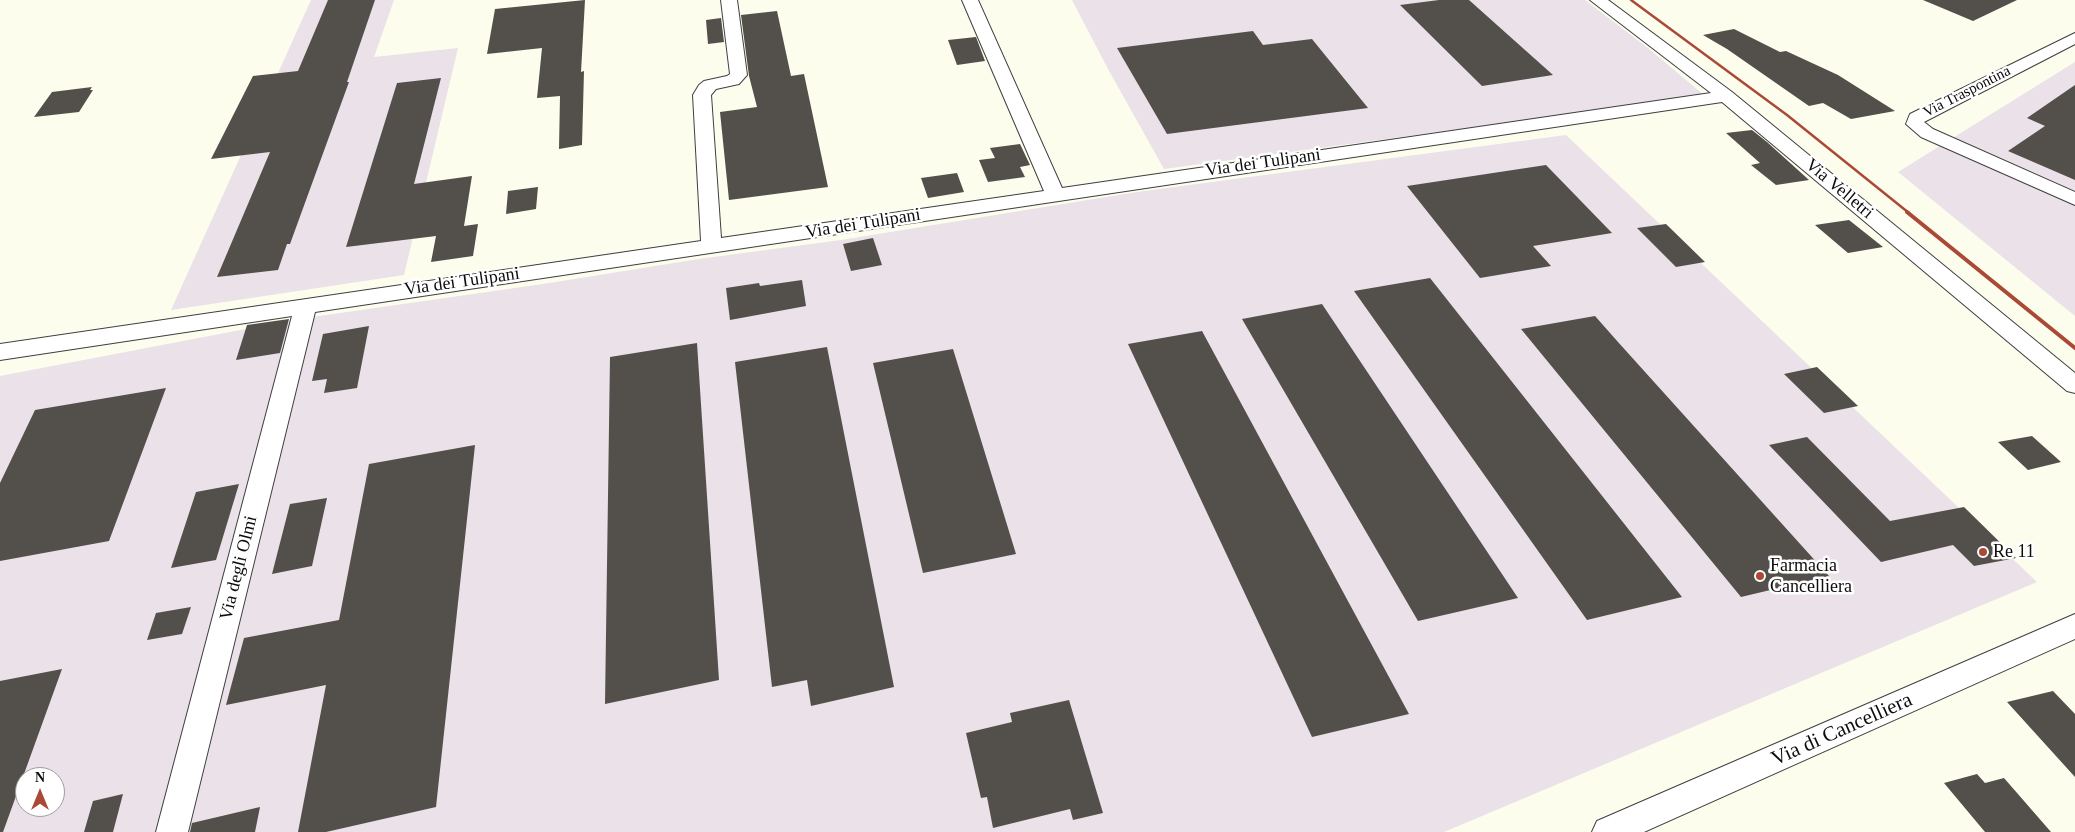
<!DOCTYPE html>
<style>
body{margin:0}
#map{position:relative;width:2075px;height:832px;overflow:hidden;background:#fcfded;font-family:"Times New Roman",serif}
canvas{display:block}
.north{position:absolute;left:15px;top:767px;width:50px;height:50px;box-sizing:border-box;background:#fff;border:1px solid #9e9e9e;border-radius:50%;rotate:0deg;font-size:14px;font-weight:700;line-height:20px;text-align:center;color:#0c0c0c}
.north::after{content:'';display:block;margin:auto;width:18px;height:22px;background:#aa4936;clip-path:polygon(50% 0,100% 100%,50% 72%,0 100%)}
</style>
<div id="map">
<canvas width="2075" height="832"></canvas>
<div class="north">N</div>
</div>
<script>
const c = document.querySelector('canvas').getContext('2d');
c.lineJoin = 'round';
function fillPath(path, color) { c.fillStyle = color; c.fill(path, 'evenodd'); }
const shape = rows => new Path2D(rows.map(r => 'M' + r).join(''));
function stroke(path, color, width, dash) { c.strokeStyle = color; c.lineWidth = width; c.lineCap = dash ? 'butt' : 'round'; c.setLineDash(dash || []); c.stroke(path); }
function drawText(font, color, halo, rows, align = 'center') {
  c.font = font + ' "Times New Roman",serif'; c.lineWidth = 5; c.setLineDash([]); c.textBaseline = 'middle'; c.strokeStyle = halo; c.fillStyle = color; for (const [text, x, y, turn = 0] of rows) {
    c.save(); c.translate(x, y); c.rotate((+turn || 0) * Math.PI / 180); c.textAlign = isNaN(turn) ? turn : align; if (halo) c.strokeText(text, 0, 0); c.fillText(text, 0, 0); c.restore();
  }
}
fillPath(shape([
 [311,0,394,0,374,57,458,48,404,275,171,310],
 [1072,0,1585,0,1648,48,1705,96,1164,169,1108,69],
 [2075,62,2075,316,1898,172],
 [1566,135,2037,582,1444,832,0,832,0,376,298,319,543,284,699,259,841,240,1137,192],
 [25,777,55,777,55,807,25,807]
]), '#eae1e9');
fillPath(shape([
 [328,0,375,0,347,82,349,82,290,244,287,244,278,270,217,277,270,152,211,159,253,76,298,71],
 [585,0,581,72,584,71,582,145,559,149,560,96,537,98,542,48,487,54,495,9],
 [1439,0,1469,0,1553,75,1482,86,1400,5],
 [1923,0,2017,0,1973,21],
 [777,11,791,76,804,74,828,187,729,200,720,112,757,107,749,76,741,15],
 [721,18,724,42,708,44,706,20],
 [1734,29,1780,52,1786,51,1838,75,1895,111,1851,119,1823,103,1809,106,1727,49,1703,35],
 [1253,31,1263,45,1312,39,1368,108,1167,134,1117,48],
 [976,37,985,61,957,65,948,40],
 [441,78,414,184,472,176,464,226,478,224,473,256,431,262,436,236,346,247,397,83],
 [2075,85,2075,180,2008,151,2045,126,2027,118],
 [92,87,90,90,93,90,79,112,34,117,52,92],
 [1752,130,1767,142,1809,180,1776,185,1751,165,1760,163,1726,133],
 [1020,144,1030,165,1020,167,1025,177,988,182,979,160,995,158,990,148],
 [1546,165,1612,233,1533,246,1551,266,1480,278,1407,186],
 [957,173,964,192,928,198,921,178],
 [538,187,536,209,506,214,508,191],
 [1849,220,1883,247,1848,253,1815,225],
 [1666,224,1705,262,1676,267,1637,228],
 [873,238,882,265,851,271,843,244],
 [1430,278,1682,597,1587,620,1354,291],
 [802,280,806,306,730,320,726,288,759,283,760,286],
 [1322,304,1518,598,1418,621,1242,319],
 [1595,316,1618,342,1829,576,1741,597,1521,329],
 [289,319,280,353,236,360,247,325],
 [369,326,357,388,324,393,327,379,312,381,323,334],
 [1202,331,1409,714,1312,737,1128,344],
 [697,343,719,680,605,704,610,357],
 [827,347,894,687,811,706,807,680,772,687,735,362],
 [953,349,1016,554,923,573,873,363],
 [1817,367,1858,406,1824,413,1784,374],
 [166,388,109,541,0,561,0,483,35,410],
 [2032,436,2061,462,2028,470,1998,442],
 [1807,437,1890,521,1964,507,2016,558,1974,566,1953,545,1881,562,1769,445],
 [475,445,436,807,326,832,298,832,326,685,226,705,244,638,339,620,369,464],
 [239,484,216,560,171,568,196,492],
 [327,498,312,566,272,574,290,504],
 [191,607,182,634,147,640,156,613],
 [62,669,3,832,0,832,0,681],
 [2053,691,2075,714,2075,777,2007,702],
 [1069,700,1103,813,1073,820,1070,809,993,828,987,797,981,798,966,733,1012,722,1010,713],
 [1977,774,1985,783,2004,778,2051,832,1985,832,1944,783],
 [123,794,113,832,84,832,93,801],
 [260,807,255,832,190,832,192,823]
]), '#534f4a');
const minor = shape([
 [721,0,737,0,747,75,739,84,716,89,711,95,721,238,1044,191,962,0,978,0,1062,188,1711,93,1590,0,1608,0,1732,92,2075,373,2075,393,2067,391,1722,102,315,312,188,832,156,832,292,316,0,360,0,344,701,241,693,95,699,85,704,81,727,76,730,74,721,0],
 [2075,33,2075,44,1924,122,1933,129,2075,192,2075,205,1921,137,1906,124,1910,114,2075,33],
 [2075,614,2075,639,1644,832,1592,832,1597,821,2075,614]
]);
stroke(minor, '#3f3f3f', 2);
fillPath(minor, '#fff');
stroke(shape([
 [1631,0,1787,115,1909,213]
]), '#aa4936', 2.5);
stroke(shape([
 [1907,212,2075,348]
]), '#aa4936', 4);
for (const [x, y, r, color] of [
 [1983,552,5,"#aa4936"],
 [1760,576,5,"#aa4936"]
]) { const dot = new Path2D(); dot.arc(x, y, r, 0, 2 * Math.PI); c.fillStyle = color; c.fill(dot); stroke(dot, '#fff', 2); }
drawText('15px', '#0c0c0c', '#fff', [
 ["Via Traspontina",1967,92,-27]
]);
drawText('18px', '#0c0c0c', '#fff', [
 ["Via dei Tulipani",1263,163,-8],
 ["Via Velletri",1839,189,40],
 ["Via dei Tulipani",863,224,-9],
 ["Via dei Tulipani",462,282,-8],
 ["Via degli Olmi",239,568,-76]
]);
drawText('18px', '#0c0c0c', '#fff', [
 ["Re 11",1993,552],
 ["Farmacia",1770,566],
 ["Cancelliera",1770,587]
], 'left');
drawText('21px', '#0c0c0c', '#fff', [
 ["Via di Cancelliera",1842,730,-24]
]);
</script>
